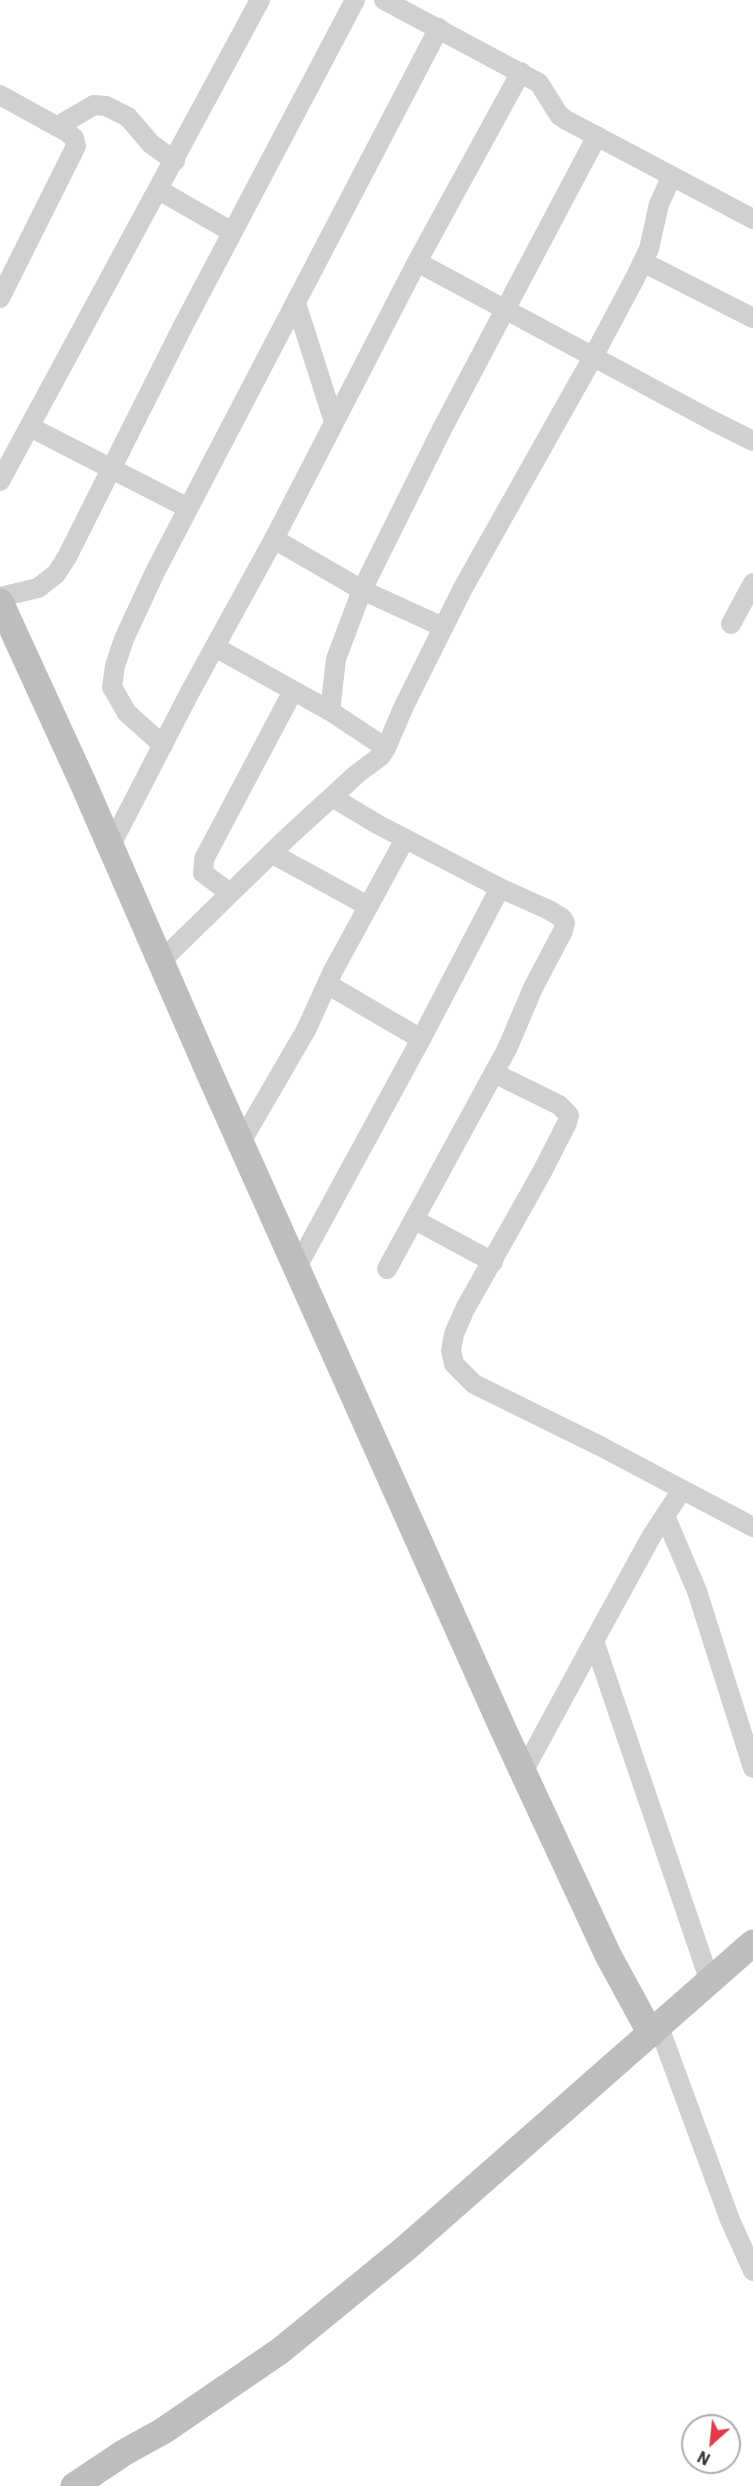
<!DOCTYPE html>
<style>
body{margin:0}
#map{position:relative;width:753px;height:2486px;overflow:hidden;background:#fff;font-family:"IBM Plex Sans",sans-serif}
canvas{display:block}
.north{position:absolute;left:681px;top:2414px;width:60px;height:60px;box-sizing:border-box;background:#fff;border:2px solid #adadad;border-radius:50%;rotate:207deg;font-size:16px;font-weight:700;line-height:24px;text-align:center;color:#333}
.north::after{content:'';display:block;margin:auto;width:21px;height:27px;background:#e63946;clip-path:polygon(50% 0,100% 100%,50% 72%,0 100%)}
</style>
<div id="map">
<canvas width="753" height="2486"></canvas>
<div class="north">N</div>
</div>
<script>
const c = document.querySelector('canvas').getContext('2d');
c.lineJoin = 'round';
const shape = rows => new Path2D(rows.map(r => 'M' + r).join(''));
function stroke(path, color, width, dash) { c.strokeStyle = color; c.lineWidth = width; c.lineCap = dash ? 'butt' : 'round'; c.setLineDash(dash || []); c.stroke(path); }
stroke(shape([
 [384,0,539,83,559,115,566,120,753,219],
 [521,72,417,262,711,420,753,441],
 [0,95,67,132,74,138,76,146,0,298],
 [58,126,94,105,106,106,128,117,151,144,175,161],
 [159,190,232,232],
 [643,262,753,318],
 [296,303,334,422],
 [30,427,188,508],
 [0,481,260,0],
 [274,539,362,590,443,627],
 [0,597,38,588,56,574,67,557,183,326,355,0],
 [731,624,753,583],
 [215,647,330,711],
 [163,745,127,713,112,687,115,666,124,639,155,572,439,28],
 [386,748,404,706,463,588,593,357,635,278,649,249,659,204,672,176],
 [111,845,190,692,274,539,417,262],
 [271,853,368,906],
 [230,893,203,873,204,859,293,691],
 [161,961,288,837,358,773,381,756,386,748,330,711,336,659,362,590,443,427,597,136],
 [327,984,421,1039],
 [494,1073,559,1105,569,1115,567,1123,542,1172,465,1309,454,1334,451,1351,454,1364,474,1384,600,1446,753,1527],
 [241,1142,306,1030,333,971,405,839],
 [415,1220,493,1262],
 [297,1267,421,1039,500,888,377,824,332,797],
 [387,1269,507,1049,533,988,563,931,565,923,562,918,549,910,500,888],
 [682,1490,651,1537,594,1641,710,1982],
 [665,1516,697,1591,753,1768],
 [523,1772,594,1641],
 [659,2027,730,2220,753,2271]
]), '#d0d0d0', 20);
stroke(shape([
 [0,602,83,783,212,1079,503,1729,608,1955,651,2034],
 [74,2486,125,2452,163,2431,280,2351,406,2248,753,1943]
]), '#bdbdbd', 27);
</script>
